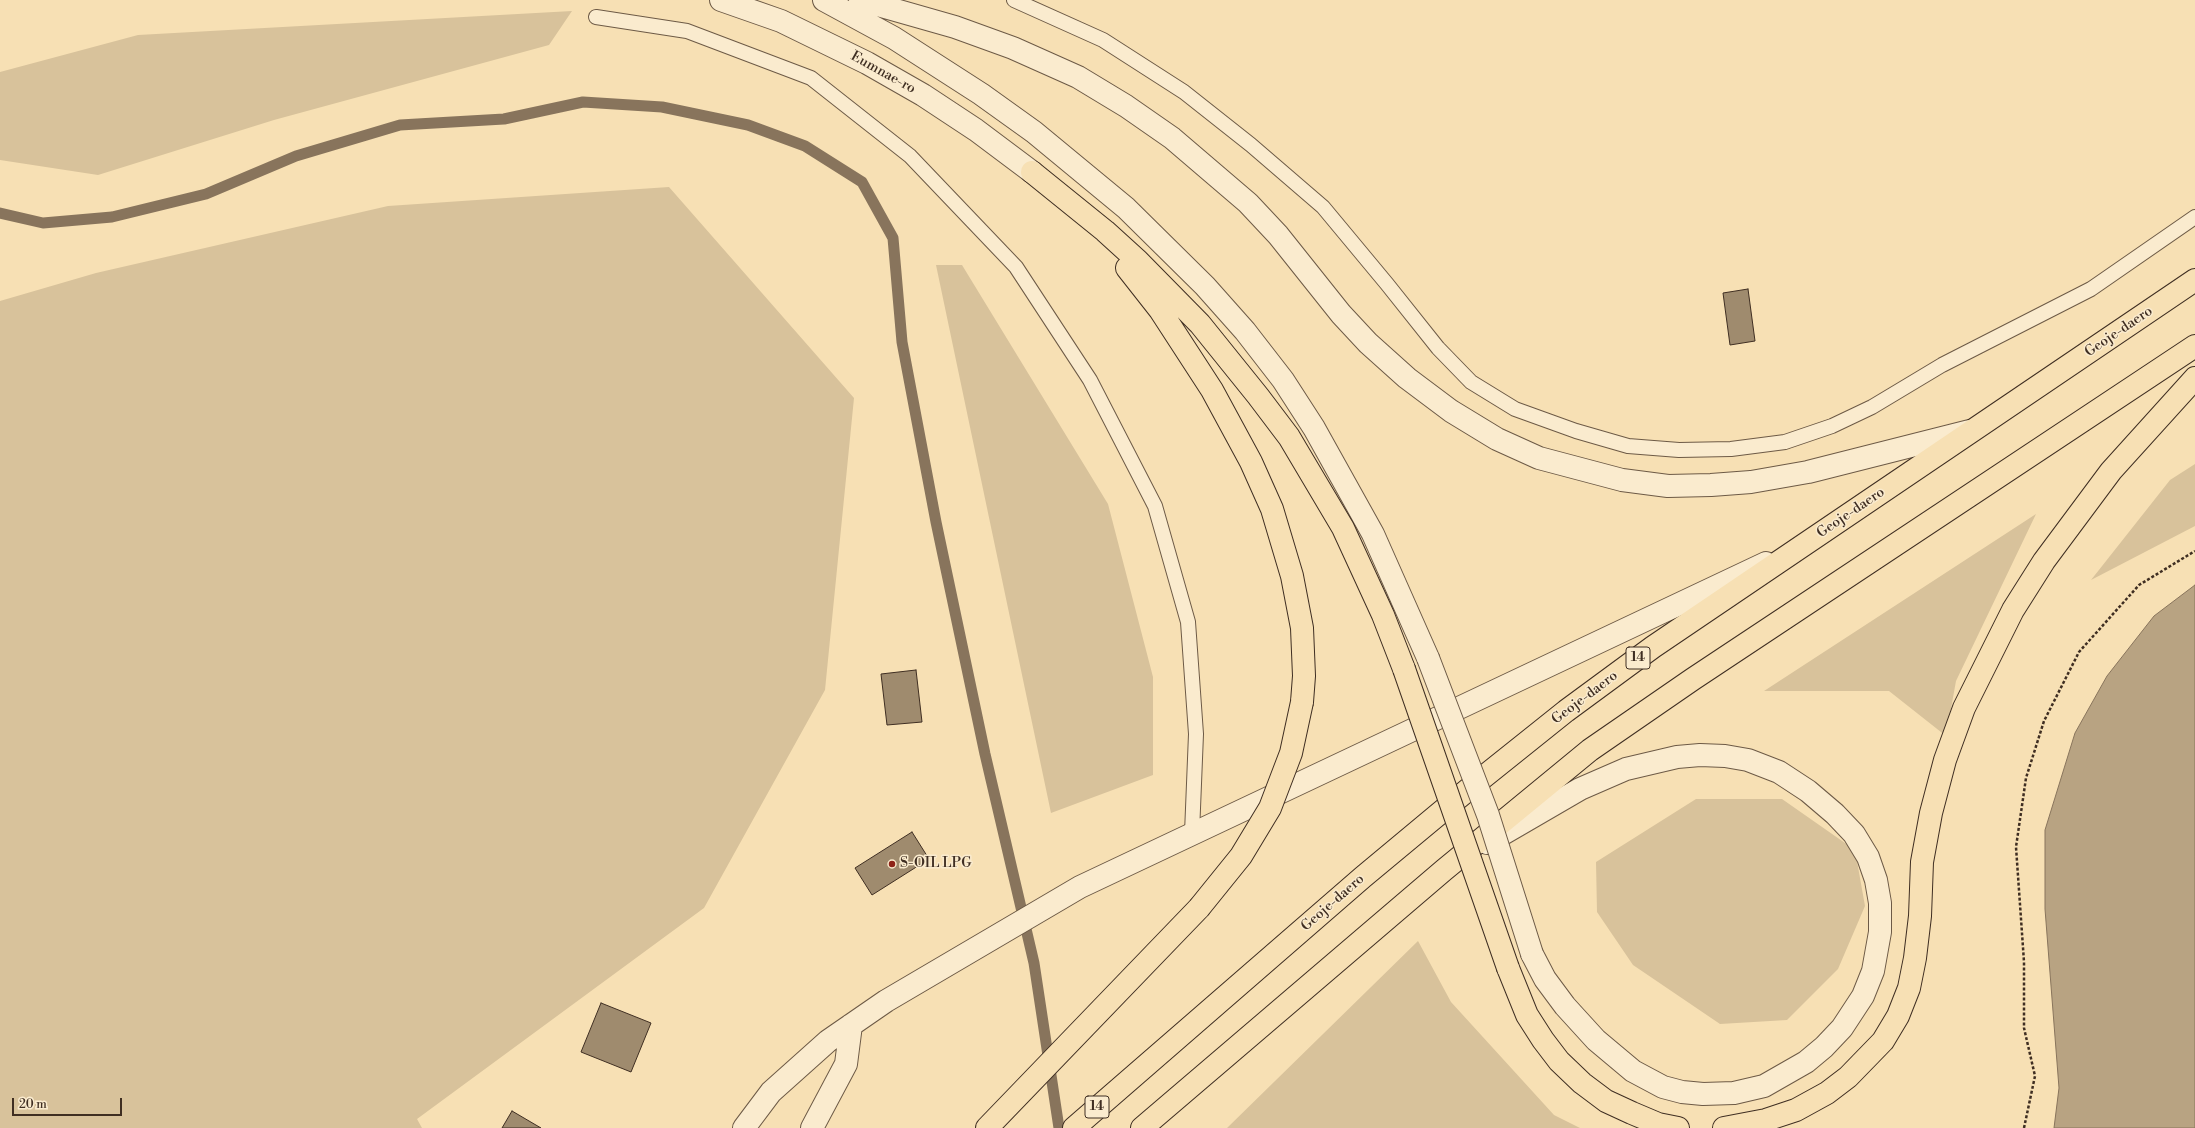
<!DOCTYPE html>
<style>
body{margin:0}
#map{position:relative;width:2195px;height:1128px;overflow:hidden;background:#f7e0b4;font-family:"Libre Bodoni",serif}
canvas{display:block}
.scale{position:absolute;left:12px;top:1098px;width:110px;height:18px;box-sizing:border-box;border:2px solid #3f2e22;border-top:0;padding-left:5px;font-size:12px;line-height:14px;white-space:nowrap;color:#3f2e22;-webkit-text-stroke:3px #faebce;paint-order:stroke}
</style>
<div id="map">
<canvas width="2195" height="1128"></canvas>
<div class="scale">20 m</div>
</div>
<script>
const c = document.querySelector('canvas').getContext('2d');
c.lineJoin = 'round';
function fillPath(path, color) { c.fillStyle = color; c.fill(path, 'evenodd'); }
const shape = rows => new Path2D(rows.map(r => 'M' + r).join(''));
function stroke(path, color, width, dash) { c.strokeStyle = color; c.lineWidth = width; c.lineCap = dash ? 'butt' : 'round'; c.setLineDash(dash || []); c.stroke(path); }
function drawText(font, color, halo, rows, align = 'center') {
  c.font = font + ' "Libre Bodoni",serif'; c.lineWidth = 3; c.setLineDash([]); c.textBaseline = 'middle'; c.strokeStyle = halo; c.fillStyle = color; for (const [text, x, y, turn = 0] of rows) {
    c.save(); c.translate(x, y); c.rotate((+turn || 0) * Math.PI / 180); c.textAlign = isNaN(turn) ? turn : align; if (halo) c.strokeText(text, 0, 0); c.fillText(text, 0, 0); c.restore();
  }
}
fillPath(shape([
 [572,11,549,45,274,120,98,175,0,160,0,72,138,35],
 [669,187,854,398,825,690,704,908,417,1119,422,1128,0,1128,0,301,96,273,388,206],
 [936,265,962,265,1108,504,1153,677,1153,775,1051,813],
 [2195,464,2195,526,2091,580,2170,480],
 [2036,514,1956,681,1946,736,1889,691,1764,691],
 [1696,799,1782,799,1855,850,1865,906,1838,969,1787,1020,1720,1024,1633,965,1597,912,1596,862],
 [1418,941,1451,1002,1554,1115,1580,1128,1227,1128]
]), '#d8c29b');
const water = shape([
 [2195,585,2195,1128,2054,1128,2059,1088,2045,909,2045,830,2075,733,2107,676,2154,616,2195,585]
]);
fillPath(water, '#b8a382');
stroke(water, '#88745c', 1);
stroke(shape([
 [0,213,43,223,112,217,206,194,296,156,400,125,504,119,583,102,662,107,748,125,805,146,862,182,893,238,902,342,936,522,985,754,1034,963,1059,1128]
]), '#88745c', 11);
const building = shape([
 [1748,289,1755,341,1730,345,1723,293,1748,289],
 [916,670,922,722,887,725,881,674,916,670],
 [912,832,929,859,872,895,855,868,912,832],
 [601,1003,651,1023,631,1072,581,1052,601,1003],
 [512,1111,541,1128,502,1128,512,1111]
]);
fillPath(building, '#9f8b6e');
stroke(building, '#3f2e22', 1);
const service = shape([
 [1014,0,1103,40,1184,92,1251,145,1323,207,1387,284,1438,348,1471,382,1515,409,1576,431,1628,446,1679,450,1731,449,1785,442,1832,426,1872,407,1942,365,2091,289,2195,217],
 [596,17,687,31,811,78,910,156,1016,267,1090,380,1155,506,1188,622,1196,734,1192,833]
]);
const minor = shape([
 [744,1128,771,1092,828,1041,886,1001,1080,887,1766,563],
 [812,1128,846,1064,851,1025]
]);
const tertiary = shape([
 [721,0,781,21,867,63,923,95,976,130,1032,172],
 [824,0,894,38,981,94,1034,132,1126,208,1205,286,1245,331,1283,380,1314,428,1373,534,1428,658],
 [860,0,955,27,1013,48,1078,77,1126,106,1172,138,1248,203,1278,235,1341,314,1368,343,1407,378,1451,411,1497,439,1539,458,1622,480,1668,486,1711,485,1751,482,1808,472,1970,431],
 [1487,843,1580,789,1626,769,1677,757,1700,755,1725,756,1748,760,1779,772,1808,791,1835,814,1854,834,1868,857,1876,880,1880,903,1880,932,1873,971,1863,996,1842,1028,1824,1047,1806,1062,1764,1086,1734,1093,1703,1094,1682,1092,1663,1087,1633,1071,1596,1040,1565,1006,1545,979,1532,954]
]);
const trunk = shape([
 [1032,172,1105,231,1138,261,1200,324,1258,396,1289,437,1343,528,1383,615,1404,669],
 [1127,268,1160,310,1212,390,1251,462,1272,509,1292,576,1302,628,1304,676,1302,702],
 [1508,968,1527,1015,1543,1040,1559,1061,1582,1083,1606,1101,1632,1113,1658,1124,1678,1128],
 [987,1128,1199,908],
 [1074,1128,1363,877,1476,783,1566,711,1653,647,2195,280],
 [1142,1128,1444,870,1590,750,1693,679,2195,346],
 [1724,1128,1766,1120,1796,1110,1827,1093,1848,1077,1883,1041,1898,1016,1909,988,1915,958,1920,916,1922,862,1931,813,1945,760,1964,708,2013,610,2044,561,2111,471,2195,378]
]);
stroke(service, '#6d5a46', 16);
stroke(minor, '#6d5a46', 24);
stroke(tertiary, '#6d5a46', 24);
stroke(trunk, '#3f2e22', 24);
stroke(shape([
 [2024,1128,2035,1076,2024,1028,2024,962,2016,847,2026,778,2044,721,2079,652,2139,585,2195,551]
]), '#3f2e22', 2.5, [3, 2]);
stroke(service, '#faebce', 14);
stroke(minor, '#faebce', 22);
stroke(tertiary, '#faebce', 22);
stroke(trunk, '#f7e0b4', 22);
const tertiaryBridge = shape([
 [1428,658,1488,815,1532,954]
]);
const trunkBridge = shape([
 [1404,669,1508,968],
 [1199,908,1241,856,1270,808,1291,753,1302,702]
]);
stroke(tertiaryBridge, '#6d5a46', 24, []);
stroke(trunkBridge, '#3f2e22', 24, []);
stroke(tertiaryBridge, '#faebce', 22);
stroke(trunkBridge, '#f7e0b4', 22);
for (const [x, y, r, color] of [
 [892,864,4,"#8f2418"]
]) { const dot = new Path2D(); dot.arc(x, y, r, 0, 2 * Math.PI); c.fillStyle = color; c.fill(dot); stroke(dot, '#faebce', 1.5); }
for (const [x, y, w] of [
 [1638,658,24],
 [1097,1107,24]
]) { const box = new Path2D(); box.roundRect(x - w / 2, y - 11, w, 22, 3); c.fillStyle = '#faebce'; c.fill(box); stroke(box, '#3f2e22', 1); }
drawText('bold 13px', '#3f2e22', null, [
 ["14",1638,658],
 ["14",1097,1107]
]);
drawText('14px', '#3f2e22', '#faebce', [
 ["Eumnae-ro",883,73,29],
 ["Geoje-daero",2119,332,-34],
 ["Geoje-daero",1851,513,-34],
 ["Geoje-daero",1585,698,-37],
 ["Geoje-daero",1333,903,-41]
]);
drawText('14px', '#3f2e22', '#faebce', [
 ["S-OIL LPG",900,864]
], 'left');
</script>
